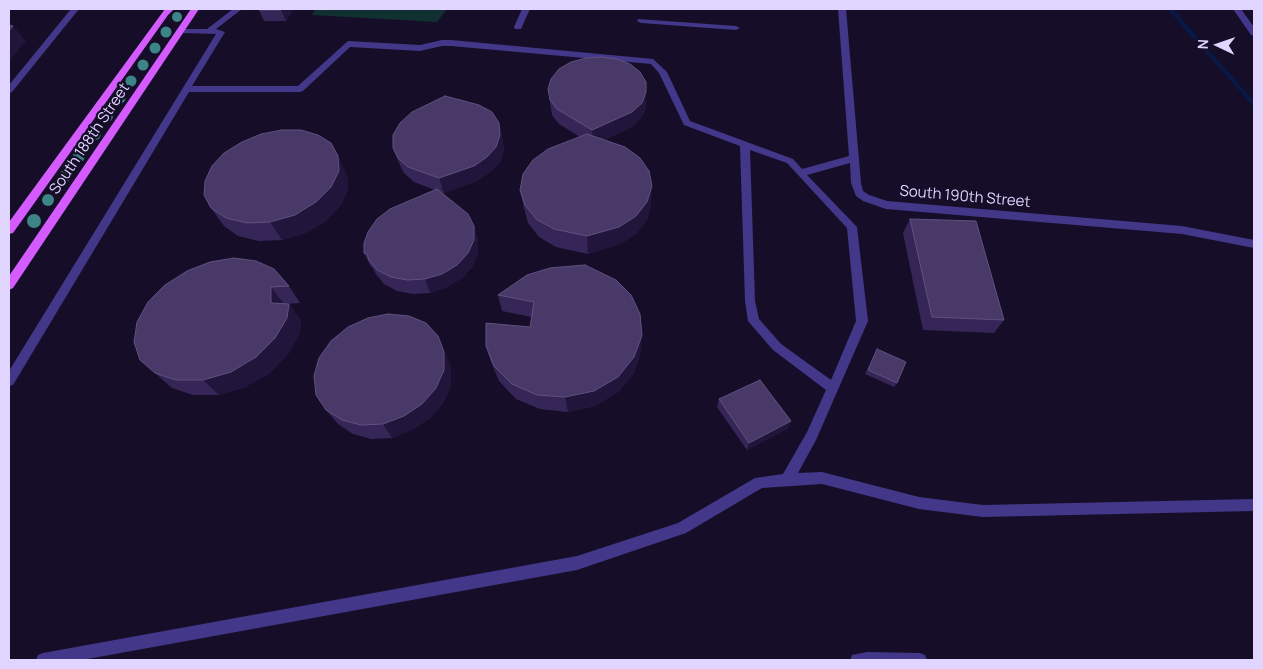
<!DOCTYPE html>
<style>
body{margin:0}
#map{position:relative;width:1263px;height:669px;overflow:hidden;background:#160e28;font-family:Manrope,sans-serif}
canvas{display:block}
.frame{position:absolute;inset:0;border:10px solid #dfd5ff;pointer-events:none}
.north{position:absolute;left:1193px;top:20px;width:50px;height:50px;-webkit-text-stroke:4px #160e28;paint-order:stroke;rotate:273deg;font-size:14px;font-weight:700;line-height:20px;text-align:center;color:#dfd5ff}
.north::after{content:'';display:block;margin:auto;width:18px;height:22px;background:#dfd5ff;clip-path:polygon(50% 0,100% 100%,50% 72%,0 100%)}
</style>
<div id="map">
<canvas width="1263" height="669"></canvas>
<div class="frame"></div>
<div class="north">N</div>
</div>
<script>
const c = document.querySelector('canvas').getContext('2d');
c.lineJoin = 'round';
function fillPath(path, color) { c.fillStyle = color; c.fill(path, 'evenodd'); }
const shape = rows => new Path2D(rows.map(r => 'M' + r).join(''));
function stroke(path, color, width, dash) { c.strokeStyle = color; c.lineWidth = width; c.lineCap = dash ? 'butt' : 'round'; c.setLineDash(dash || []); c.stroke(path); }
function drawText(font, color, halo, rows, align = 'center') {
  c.font = font + ' Manrope,sans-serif'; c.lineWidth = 4.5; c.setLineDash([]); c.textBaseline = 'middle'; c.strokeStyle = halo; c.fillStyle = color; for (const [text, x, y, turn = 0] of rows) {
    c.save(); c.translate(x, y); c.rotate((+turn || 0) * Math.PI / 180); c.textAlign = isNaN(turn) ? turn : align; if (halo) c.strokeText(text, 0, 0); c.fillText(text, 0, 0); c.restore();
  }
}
fillPath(shape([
 [315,9,447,9,437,22,312,15]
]), '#113032');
fillPath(shape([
 [1167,9,1173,9,1254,101,1254,106,1252,105,1167,9]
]), '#081847');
fillPath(shape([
 [71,9,79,9,12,92,9,93,9,85,71,9],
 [233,9,242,9,216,29,225,32,192,86,298,86,348,41,420,45,442,40,451,40,653,59,667,72,690,121,793,159,802,169,849,156,838,9,846,9,861,183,863,191,869,195,887,201,1182,226,1254,240,1254,248,1182,234,886,209,863,201,856,196,851,183,850,163,807,175,857,227,868,321,816,440,798,473,822,472,919,497,983,505,1254,499,1254,511,983,517,919,509,822,484,762,488,686,533,577,570,82,660,36,660,38,655,43,653,577,556,678,523,755,478,783,474,807,432,826,390,773,350,748,321,745,301,740,146,684,125,659,73,651,64,451,46,442,46,420,51,350,47,303,91,300,92,189,92,13,385,9,386,9,371,216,34,182,33,178,31,182,29,207,29,233,9],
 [750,150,787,163,847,228,856,321,831,380,781,344,759,319,755,301,750,150],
 [522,9,530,9,521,29,515,29,514,27,522,9],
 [638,19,736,26,740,28,736,30,641,23,637,21,638,19],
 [867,652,920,653,925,655,927,660,850,660,852,655,867,652]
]), '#433789');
fillPath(shape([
 [1233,9,1241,9,1254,27,1254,36,1251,35,1233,9]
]), '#433789');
fillPath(shape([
 [165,9,174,9,168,15,13,233,9,234,9,222,165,9],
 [191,9,199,9,13,288,9,290,9,276,191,9]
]), '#d45cff');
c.fillStyle = '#3c8486';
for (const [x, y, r] of [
 [177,17,5],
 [166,32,5.5],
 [155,48,5.5],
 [143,65,5.5],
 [131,81,5.5],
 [120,98,5.5],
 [107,116,6],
 [95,134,6],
 [79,156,6],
 [65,176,6],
 [48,200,6],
 [34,221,7]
]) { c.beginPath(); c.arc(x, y, r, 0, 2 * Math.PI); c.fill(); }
fillPath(shape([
 [259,9,293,9,286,21,264,21,259,10],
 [548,89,646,108,641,118,632,127,604,140,651,205,647,220,636,234,620,244,588,254,556,247,539,237,528,223,524,208,520,190,580,137,559,124,552,115],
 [499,123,502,138,504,150,500,162,490,172,477,181,444,193,441,192,474,226,478,240,478,254,472,267,462,278,447,287,430,293,413,294,397,291,384,284,376,274,372,267,371,267,364,253,435,190,414,182,404,173,399,163,393,148],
 [347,175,348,190,340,206,326,221,306,233,282,240,259,241,238,236,224,226,211,208],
 [910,219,1004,320,994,333,923,330,903,233],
 [187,271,289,286,300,303,284,304,289,304,301,321,299,335,288,354,270,373,245,387,219,395,193,395,172,388,155,373],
 [527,275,642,335,641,351,634,373,618,392,595,406,568,412,540,409,516,399,499,381,491,362,486,346,530,327,532,317,502,311,498,295],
 [438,336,451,368,451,385,443,403,430,418,412,430,392,438,371,439,353,434,338,424,326,410],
 [877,349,897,383,894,387,865,374],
 [719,399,791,421,787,429,747,450,717,407]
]), '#362657');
fillPath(shape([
 [282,9,293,9,286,21,281,10],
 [13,26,26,41,9,61,9,31],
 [646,92,646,108,641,118,632,127,593,145,592,130],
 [499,123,502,138,504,150,500,162,490,172,477,181,444,193,439,178],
 [338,156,347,175,348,190,340,206,326,221,306,233,282,240,270,222],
 [652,186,651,205,647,220,636,234,620,244,588,254,587,236],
 [474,226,478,240,478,254,472,267,462,278,447,287,430,293,425,279],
 [271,287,284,304,271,303],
 [289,304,301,321,299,335,288,354,270,373,245,387,219,395,203,380],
 [642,335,641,351,634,373,618,392,595,406,568,412,565,397],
 [438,336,451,368,451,385,443,403,430,418,412,430,392,438,383,424],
 [791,421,787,429,747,450,749,443]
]), '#21153c');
const building = shape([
 [259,9,282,9,281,10,259,10,259,9],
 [9,25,13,26,9,31,9,25],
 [601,57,617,59,630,64,640,72,646,82,646,92,642,103,632,112,592,130,557,109,550,100,548,89,551,79,559,69,571,62,586,58,601,57],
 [445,96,479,105,492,112,499,123,500,135,496,147,487,157,474,166,439,178,408,167,398,158,393,148,393,135,400,123,412,112,445,96],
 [282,130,301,130,318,135,331,143,338,156,339,171,331,187,316,202,295,215,270,222,247,223,226,218,211,208,204,195,205,181,212,166,224,153,242,142,261,134,282,130],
 [587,134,625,147,640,158,649,171,652,186,647,202,636,216,619,227,587,236,554,229,536,219,525,205,520,190,523,174,533,160,548,149,587,134],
 [437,189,468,214,474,226,474,240,468,253,457,265,442,274,425,279,407,280,391,277,377,270,369,260,367,254,364,253,364,243,368,232,377,219,390,209,437,189],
 [910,219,976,221,1004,320,932,317,910,219],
 [234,258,256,261,274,269,289,286,271,287,271,303,289,304,287,318,275,338,256,357,231,372,203,380,176,380,155,373,140,360,134,342,137,322,148,302,165,285,187,271,210,262,234,258],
 [585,265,616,280,631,295,640,314,642,335,634,357,618,377,594,391,565,397,537,395,512,384,494,366,486,346,486,323,530,327,534,302,498,295,527,275,550,268,585,265],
 [388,314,409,316,426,323,438,336,444,352,444,370,436,388,422,404,404,416,383,424,361,425,342,420,326,410,316,395,314,376,319,358,331,341,348,327,368,318,388,314],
 [877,349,906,362,897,383,868,370,877,349],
 [760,380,791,421,749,443,719,399,760,380]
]);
fillPath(building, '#483969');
stroke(building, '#605180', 1);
drawText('15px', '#dfd5ff', '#160e28', [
 ["South 188th Street",90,139,-56],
 ["South 190th Street",965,197,5]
]);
</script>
